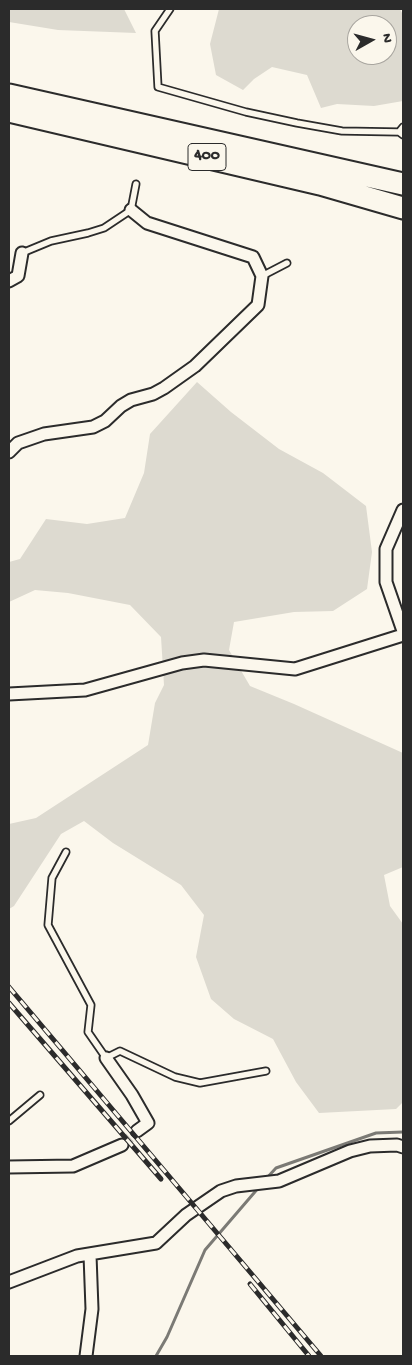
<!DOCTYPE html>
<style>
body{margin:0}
#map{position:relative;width:412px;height:1365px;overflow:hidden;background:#fbf7ec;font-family:"Gochi Hand",sans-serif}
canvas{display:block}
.frame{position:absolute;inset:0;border:10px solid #2b2b2b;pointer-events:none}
.north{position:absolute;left:347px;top:15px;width:50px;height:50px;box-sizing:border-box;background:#fbf7ec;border:1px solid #a8a59f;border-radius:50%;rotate:83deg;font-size:14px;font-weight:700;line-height:20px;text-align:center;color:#2b2b2b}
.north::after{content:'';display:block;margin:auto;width:18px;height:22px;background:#2b2b2b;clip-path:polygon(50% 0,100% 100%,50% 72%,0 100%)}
</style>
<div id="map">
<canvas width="412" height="1365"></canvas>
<div class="frame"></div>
<div class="north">N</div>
</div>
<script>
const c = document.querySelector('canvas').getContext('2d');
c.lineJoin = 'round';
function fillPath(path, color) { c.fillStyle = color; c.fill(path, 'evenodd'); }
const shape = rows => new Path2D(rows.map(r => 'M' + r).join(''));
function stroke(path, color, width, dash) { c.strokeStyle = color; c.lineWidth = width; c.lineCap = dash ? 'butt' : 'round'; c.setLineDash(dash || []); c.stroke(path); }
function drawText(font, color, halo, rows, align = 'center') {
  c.font = font + ' "Gochi Hand",sans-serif'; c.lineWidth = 4; c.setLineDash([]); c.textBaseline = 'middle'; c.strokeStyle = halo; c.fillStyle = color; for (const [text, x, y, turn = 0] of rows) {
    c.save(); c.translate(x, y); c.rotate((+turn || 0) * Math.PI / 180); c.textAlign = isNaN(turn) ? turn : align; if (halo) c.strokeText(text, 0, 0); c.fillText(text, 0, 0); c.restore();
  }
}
fillPath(shape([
 [9,9,124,9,136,33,58,30,9,22],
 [219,9,400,9,403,15,403,101,374,106,337,104,321,108,307,75,272,67,254,79,243,90,216,75,210,44],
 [357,25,387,25,387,55,357,55],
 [197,382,231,412,279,449,323,473,366,506,372,552,367,589,333,611,294,612,234,622,229,650,250,686,294,704,403,753,403,867,384,875,390,906,403,924,403,1102,396,1109,319,1113,296,1082,273,1039,234,1019,211,999,196,957,204,915,181,885,113,843,84,821,61,834,14,906,9,909,9,824,36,818,148,745,155,703,164,685,161,637,130,605,68,593,35,590,9,602,9,562,20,559,46,519,87,524,125,518,144,473,150,434]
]), '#dddad0');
stroke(shape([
 [265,1180,276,1168,376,1133,403,1132],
 [156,1356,167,1337,205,1250,260,1186]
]), '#7b7a75', 3);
stroke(shape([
 [122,1145,137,1131]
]), '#d1cec5', 11, [11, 5.5]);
const lane = shape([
 [170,9,155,31,158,87,246,112,297,123,342,131,399,132],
 [403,127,399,132,403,135],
 [22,253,51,241,88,233,104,228,131,210,136,184],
 [262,276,287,263],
 [66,852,52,878,48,925,91,1005,88,1032,106,1058,120,1051,175,1077,200,1083,266,1071],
 [9,1121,40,1095]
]);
const street = shape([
 [9,281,18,276,22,253],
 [9,452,18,443,44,434,93,427,105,421,121,406,131,400,153,394,164,388,195,366,258,305,262,276,253,257,147,223,131,210],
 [403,510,386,549,386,582,403,631],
 [9,694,85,690,182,663,204,660,295,669,403,635],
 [106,1058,132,1095,148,1123,137,1131],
 [9,1167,73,1166,122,1145],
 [9,1282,77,1256,156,1243,186,1215,221,1191,236,1186,279,1181,350,1151,370,1146,397,1145,403,1147],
 [86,1356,92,1309,90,1255]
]);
const highway = shape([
 [9,95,403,184],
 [9,111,320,184,403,208]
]);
stroke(lane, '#2b2b2b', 9);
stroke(street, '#2b2b2b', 15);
stroke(highway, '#2b2b2b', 25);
stroke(lane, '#fbf7ec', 5.5);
stroke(street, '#fbf7ec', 11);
stroke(highway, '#fbf7ec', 21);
const rail = shape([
 [9,987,321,1356],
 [9,1003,161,1179],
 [250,1284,309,1356]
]);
stroke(rail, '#2b2b2b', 5);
stroke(rail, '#fbf7ec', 3, [9]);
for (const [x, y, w] of [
 [207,157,38]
]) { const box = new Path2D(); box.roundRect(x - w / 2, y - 13.5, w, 27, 4); c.fillStyle = '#fbf7ec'; c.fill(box); stroke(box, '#2b2b2b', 1); }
drawText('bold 16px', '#2b2b2b', null, [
 ["400",207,157]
]);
</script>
